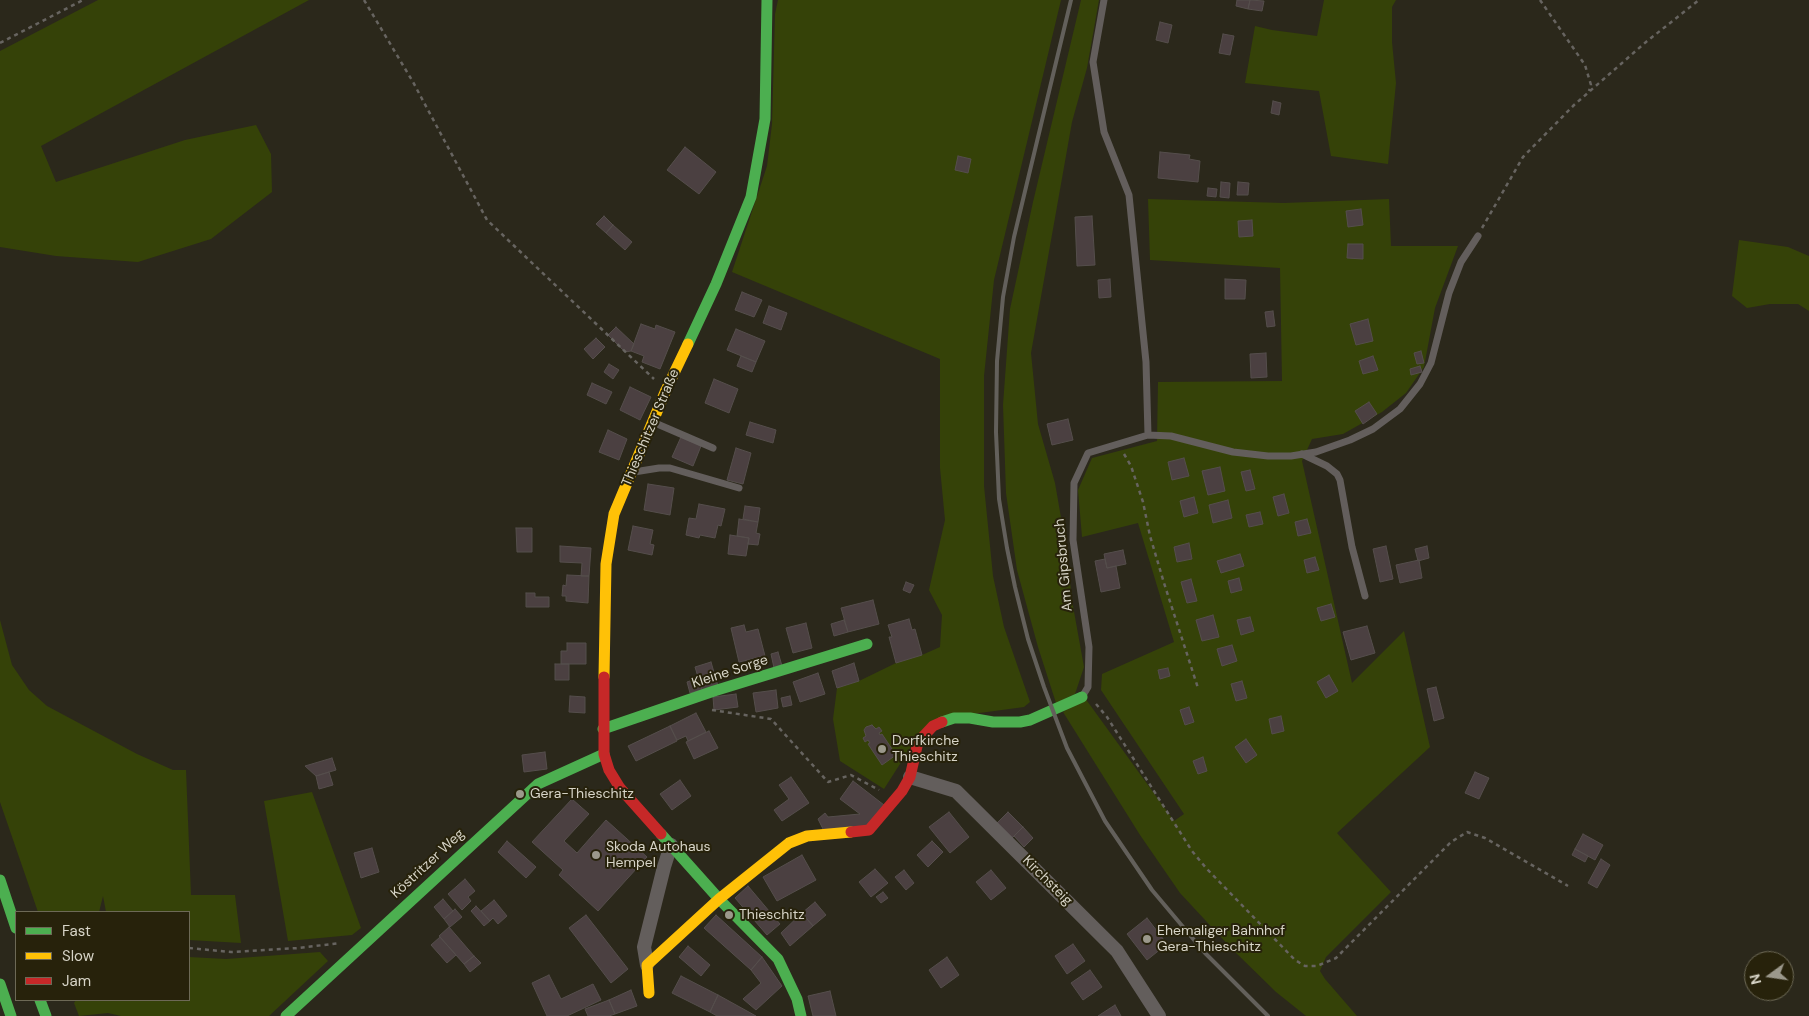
<!DOCTYPE html>
<meta charset="utf-8">
<style>
body{margin:0}
#map{position:relative;width:1809px;height:1016px;overflow:hidden;background:#2b281b;font-family:"DM Sans",sans-serif}
canvas{display:block}
.legend{position:absolute;left:15px;top:911px;width:175px;height:90px;box-sizing:border-box;background:#27220b;border:1px solid #6d6956;margin:0;padding:6px 9px;list-style:none;font-size:15px;color:#d7d4c7}
.legend li{display:flex;align-items:center;gap:10px;height:25px}
.legend b{width:25px;border:1px solid #6d6956}
.north{position:absolute;left:1744px;top:951px;width:50px;height:50px;box-sizing:border-box;background:#27220b;border:1px solid #6d6956;border-radius:50%;rotate:256deg;font-size:14px;font-weight:700;line-height:20px;text-align:center;color:#d7d4c7}
.north::after{content:'';display:block;margin:auto;width:18px;height:22px;background:#9b988b;clip-path:polygon(50% 0,100% 100%,50% 72%,0 100%)}
</style>
<div id="map">
<canvas width="1809" height="1016"></canvas>
<ul class="legend">
<li><b style="height:6px;background:#4caf50"></b>Fast</li>
<li><b style="height:6px;background:#ffc107"></b>Slow</li>
<li><b style="height:6px;background:#c62828"></b>Jam</li>
</ul>
<div class="north">N</div>
</div>
<script>
const c = document.querySelector('canvas').getContext('2d');
c.lineJoin = 'round';
function fillPath(path, color) { c.fillStyle = color; c.fill(path, 'evenodd'); }
const shape = rows => new Path2D(rows.map(r => 'M' + r).join(''));
function stroke(path, color, width, dash) { c.strokeStyle = color; c.lineWidth = width; c.lineCap = dash ? 'butt' : 'round'; c.setLineDash(dash || []); c.stroke(path); }
function drawText(font, color, halo, rows, align = 'center') {
  c.font = font + ' "DM Sans",sans-serif'; c.lineWidth = 4; c.setLineDash([]); c.textBaseline = 'middle'; c.strokeStyle = halo; c.fillStyle = color; for (const [text, x, y, turn = 0] of rows) {
    c.save(); c.translate(x, y); c.rotate((+turn || 0) * Math.PI / 180); c.textAlign = isNaN(turn) ? turn : align; if (halo) c.strokeText(text, 0, 0); c.fillText(text, 0, 0); c.restore();
  }
}
fillPath(shape([
 [98,0,309,0,41,146,56,182,185,140,256,125,271,154,272,192,211,239,138,262,56,256,0,247,0,51],
 [778,0,1061,0,994,280,984,376,984,486,993,576,1004,627,1030,702,1024,707,950,717,916,739,884,789,840,761,833,719,837,688,859,681,896,663,922,655,940,647,942,615,929,590,945,520,940,468,940,359,732,272,767,166,772,124,775,14],
 [1081,0,1099,0,1087,68,1072,122,1031,353,1038,424,1055,483,1063,529,1073,606,1084,667,1075,694,1056,703,1038,647,1017,570,1006,493,1003,405,1010,309,1033,202],
 [1324,0,1396,0,1392,7,1392,42,1396,83,1388,164,1331,156,1319,91,1245,83,1255,26,1272,30,1317,36],
 [1148,199,1284,203,1389,199,1391,246,1458,246,1435,308,1424,367,1406,393,1382,412,1343,434,1312,439,1302,461,1352,683,1404,631,1430,747,1337,833,1391,892,1326,957,1320,971,1325,979,1357,1016,1306,1016,1276,992,1232,949,1180,893,1140,835,1063,712,1085,698,1174,821,1184,814,1101,690,1102,674,1174,642,1138,523,1082,537,1078,490,1092,458,1157,441,1158,382,1282,381,1280,268,1150,260],
 [1739,240,1788,247,1809,256,1809,311,1798,304,1770,304,1747,308,1732,296],
 [0,620,12,665,29,690,47,706,137,754,173,770,186,770,191,895,235,895,241,943,189,940,189,912,106,912,103,896,99,912,38,912,0,802],
 [312,792,361,928,352,935,288,941,264,801],
 [320,952,328,961,269,1016,121,1016,108,1013,79,1016,74,1003,76,1000,189,1000,189,957,226,959]
]), '#354208');
const building = shape([
 [1237,0,1250,0,1248,9,1236,6,1237,0],
 [1250,0,1264,1,1262,11,1248,9,1250,0],
 [1160,22,1172,25,1168,43,1156,40,1160,22],
 [1223,34,1234,36,1230,55,1219,53,1223,34],
 [1273,101,1281,103,1279,115,1271,113,1273,101],
 [685,147,716,172,699,194,667,170,685,147],
 [1160,152,1190,155,1189,159,1200,161,1198,182,1158,178,1160,152],
 [958,156,971,159,968,173,955,170,958,156],
 [1221,182,1230,183,1229,198,1220,197,1221,182],
 [1238,182,1249,183,1248,195,1237,195,1238,182],
 [1208,188,1217,189,1216,197,1207,196,1208,188],
 [1361,209,1363,225,1348,227,1346,211,1361,209],
 [604,216,613,225,606,233,596,224,604,216],
 [1092,216,1095,265,1077,266,1075,217,1092,216],
 [1252,220,1253,236,1239,237,1238,221,1252,220],
 [613,225,632,242,625,250,606,233,613,225],
 [1348,244,1363,244,1363,259,1347,258,1348,244],
 [1110,279,1111,297,1099,298,1098,280,1110,279],
 [1225,279,1246,280,1245,299,1225,299,1225,279],
 [742,292,762,300,754,317,735,310,742,292],
 [769,306,787,313,781,330,763,323,769,306],
 [1273,311,1275,326,1267,327,1265,312,1273,311],
 [1368,319,1373,341,1356,345,1350,324,1368,319],
 [641,324,655,329,656,325,675,332,660,369,642,362,644,356,631,351,641,324],
 [616,327,634,344,631,351,625,352,608,335,616,327],
 [736,329,765,341,756,362,727,350,736,329],
 [596,338,605,347,593,359,584,349,596,338],
 [1421,351,1424,363,1417,364,1414,353,1421,351],
 [1266,353,1267,377,1251,378,1250,354,1266,353],
 [741,356,756,362,752,372,737,366,741,356],
 [1373,356,1378,370,1363,374,1359,361,1373,356],
 [609,364,619,370,613,379,604,372,609,364],
 [1420,366,1422,372,1411,375,1410,369,1420,366],
 [714,379,738,389,729,413,705,403,714,379],
 [592,383,612,392,606,404,587,395,592,383],
 [630,387,651,397,640,420,620,410,630,387],
 [1369,402,1377,414,1363,424,1355,411,1369,402],
 [1068,419,1073,440,1052,445,1047,424,1068,419],
 [750,422,776,430,773,443,746,435,750,422],
 [608,430,627,439,619,460,599,452,608,430],
 [681,437,701,446,693,466,672,457,681,437],
 [736,448,751,453,743,484,727,480,736,448],
 [1184,458,1189,476,1172,480,1168,462,1184,458],
 [1220,467,1225,491,1208,495,1202,471,1220,467],
 [1250,470,1255,489,1246,491,1241,472,1250,470],
 [648,484,674,488,670,515,644,510,648,484],
 [1284,494,1289,513,1278,516,1273,497,1284,494],
 [1194,497,1198,513,1184,517,1180,501,1194,497],
 [1228,500,1232,518,1213,523,1209,505,1228,500],
 [699,504,725,509,721,526,718,525,715,538,700,535,699,538,686,535,689,518,696,519,699,504],
 [745,506,760,508,758,522,743,519,745,506],
 [1260,512,1263,524,1249,527,1246,515,1260,512],
 [739,519,758,522,756,533,760,534,758,545,748,544,749,538,737,536,739,519],
 [1307,519,1311,533,1298,536,1295,522,1307,519],
 [633,526,653,530,650,544,654,545,652,555,628,550,633,526],
 [516,528,532,528,532,552,517,552,516,528],
 [730,535,749,538,746,556,728,554,730,535],
 [1189,543,1192,559,1177,562,1174,547,1189,543],
 [560,546,591,548,589,576,581,576,582,563,560,562,560,546],
 [1386,546,1393,579,1380,582,1373,549,1386,546],
 [1427,546,1429,558,1418,561,1415,549,1427,546],
 [1123,550,1126,564,1107,568,1104,554,1123,550],
 [1240,554,1244,566,1221,573,1217,561,1240,554],
 [1315,557,1319,570,1307,573,1304,560,1315,557],
 [1105,559,1107,568,1116,566,1120,588,1101,592,1095,561,1105,559],
 [1419,560,1422,578,1400,583,1396,565,1419,560],
 [567,575,589,576,588,603,566,601,566,596,562,596,563,585,566,586,567,575],
 [1239,578,1242,590,1231,593,1228,581,1239,578],
 [1191,579,1197,601,1187,603,1181,582,1191,579],
 [906,582,914,585,910,593,903,590,906,582],
 [526,593,535,593,535,597,549,597,549,607,526,607,526,593],
 [873,600,879,624,848,632,841,608,873,600],
 [1331,604,1335,617,1321,621,1317,608,1331,604],
 [1213,615,1219,637,1202,641,1196,620,1213,615],
 [1250,617,1254,631,1241,635,1237,620,1250,617],
 [909,619,912,630,915,629,922,655,896,663,889,637,892,637,888,625,909,619],
 [844,620,848,632,834,636,831,624,844,620],
 [806,623,812,648,793,653,786,628,806,623],
 [744,625,746,632,758,629,765,656,739,662,731,628,744,625],
 [1367,626,1375,653,1351,660,1343,632,1367,626],
 [567,643,586,643,586,664,561,664,561,651,567,651,567,643],
 [1232,645,1237,661,1222,666,1217,649,1232,645],
 [778,652,782,666,774,668,771,654,778,652],
 [711,662,718,686,702,690,695,667,711,662],
 [854,663,859,681,837,688,832,671,854,663],
 [555,664,569,664,569,680,555,680,555,664],
 [1168,668,1170,676,1160,679,1158,670,1168,668],
 [818,673,825,694,800,702,793,682,818,673],
 [1329,675,1338,691,1326,698,1317,682,1329,675],
 [698,678,702,690,690,693,687,682,698,678],
 [1242,681,1247,698,1236,701,1231,684,1242,681],
 [1436,687,1444,718,1434,721,1427,689,1436,687],
 [776,690,778,708,756,712,753,693,776,690],
 [736,694,738,707,714,710,713,697,736,694],
 [570,696,585,697,585,713,569,712,570,696],
 [790,696,792,705,783,707,781,698,790,696],
 [1189,707,1194,722,1185,725,1180,710,1189,707],
 [696,713,706,732,688,741,686,736,677,740,670,726,696,713],
 [1281,716,1284,731,1272,734,1269,719,1281,716],
 [872,725,876,729,879,727,882,731,879,733,880,735,882,734,896,755,882,765,868,744,870,743,868,740,865,742,863,738,866,736,864,730,866,727,872,725],
 [670,726,677,741,636,761,628,746,670,726],
 [709,731,718,748,694,759,686,742,709,731],
 [1246,739,1257,755,1246,763,1235,747,1246,739],
 [545,752,547,769,524,772,522,755,545,752],
 [1203,757,1207,771,1198,774,1193,761,1203,757],
 [332,758,336,770,316,776,305,766,332,758],
 [329,772,333,785,319,789,316,776,329,772],
 [1475,772,1489,778,1479,799,1465,793,1475,772],
 [791,777,809,803,782,821,774,810,789,799,779,785,791,777],
 [680,780,691,796,672,810,660,794,680,780],
 [853,781,884,805,866,827,824,831,818,819,825,813,828,817,860,814,840,799,853,781],
 [572,799,589,814,564,841,577,853,606,820,647,857,598,911,559,875,563,870,532,842,572,799],
 [949,812,969,837,950,853,929,827,949,812],
 [1008,812,1023,827,1011,839,996,824,1008,812],
 [1023,827,1033,838,1024,847,1014,836,1023,827],
 [1583,834,1603,845,1595,860,1575,849,1583,834],
 [507,841,536,867,526,878,498,852,507,841],
 [932,841,943,852,928,867,917,855,932,841],
 [372,848,379,872,361,878,354,853,372,848],
 [1575,849,1588,856,1585,862,1572,855,1575,849],
 [802,855,816,880,777,901,763,877,802,855],
 [1601,859,1610,865,1597,888,1588,883,1601,859],
 [875,869,888,883,871,897,859,882,875,869],
 [904,870,914,883,906,890,895,877,904,870],
 [991,870,1006,888,991,900,976,882,991,870],
 [465,879,475,891,468,897,471,901,462,910,448,894,465,879],
 [748,886,780,924,767,935,735,898,748,886],
 [883,892,888,898,881,903,876,897,883,892],
 [443,899,453,911,444,919,434,907,443,899],
 [494,900,507,916,498,924,493,918,490,921,481,911,494,900],
 [815,902,826,915,813,926,802,913,815,902],
 [476,906,490,921,484,926,471,911,476,906],
 [455,909,462,917,450,927,444,919,455,909],
 [802,913,813,926,790,946,781,933,802,913],
 [586,915,628,969,611,983,569,928,586,915],
 [716,915,762,957,751,970,704,928,716,915],
 [1147,918,1167,944,1147,960,1127,934,1147,918],
 [449,927,474,956,464,964,439,936,449,927],
 [440,937,456,955,447,963,431,945,440,937],
 [1073,944,1085,961,1067,974,1055,956,1073,944],
 [688,946,710,965,701,976,679,957,688,946],
 [474,956,481,963,470,972,464,964,474,956],
 [762,957,782,986,756,1010,743,999,761,983,751,970,762,957],
 [947,957,959,975,941,988,929,970,947,957],
 [1090,970,1102,987,1083,1000,1071,983,1090,970],
 [549,975,561,999,593,984,601,1000,567,1016,547,1016,532,983,549,975],
 [681,976,718,995,710,1012,672,993,681,976],
 [631,990,637,1006,615,1014,609,1000,631,990],
 [830,991,836,1016,813,1016,808,996,830,991],
 [718,995,756,1016,717,1016,710,1012,718,995],
 [609,1000,615,1014,609,1016,588,1016,585,1009,609,1000],
 [1115,1005,1121,1016,1098,1016,1115,1005]
]);
fillPath(building, '#4b4041');
stroke(building, '#554e4c', 1);
stroke(shape([
 [364,0,413,82,487,220,654,379],
 [1540,0,1585,65,1591,85,1589,91],
 [0,43,83,0],
 [1482,228,1523,157,1574,105,1646,42,1699,0],
 [1124,454,1131,466,1143,502,1150,536,1164,583,1198,688],
 [1096,704,1107,717,1192,851,1206,868,1295,960,1305,966,1317,966,1336,958,1451,842,1467,832,1485,838,1568,886],
 [712,710,771,719,828,782,851,775,879,790],
 [189,948,231,952,299,948,340,943]
]), '#676460', 2.5, [4, 4]);
stroke(shape([
 [655,423,713,448],
 [1148,435,1171,436,1233,452,1268,456,1291,456,1316,452,1350,440,1373,429,1400,409,1420,384,1431,363,1449,293,1461,262,1478,236],
 [1302,454,1327,466,1337,474,1340,480,1352,547,1365,596],
 [634,472,659,468,670,468,739,488],
 [1082,697,1088,687,1089,647,1073,540,1074,483,1088,453,1148,435,1146,362,1129,195,1104,132,1093,62,1104,0]
]), '#635e5c', 7);
stroke(shape([
 [910,777,956,791,1117,951,1159,1016],
 [647,965,644,947,664,867,671,845]
]), '#635e5c', 14);
stroke(shape([
 [688,344,716,284,751,197,765,119,767,0],
 [942,722,954,718,970,718,993,722,1020,722,1030,720,1082,697],
 [603,729,714,691,867,644],
 [661,834,719,899,778,959,797,999,801,1016],
 [0,880,16,928],
 [0,984,11,1016],
 [40,1000,46,1016],
 [286,1016,538,784,604,754]
]), '#4caf50', 11);
stroke(shape([
 [604,677,606,564,614,514,666,390,688,344],
 [649,993,647,965,719,899,789,843,807,836,851,832]
]), '#ffc107', 11);
stroke(shape([
 [604,677,604,754,609,770,620,788,661,834],
 [851,832,869,830,902,791,910,777,918,742,933,726,942,722]
]), '#c62828', 11);
stroke(shape([
 [1071,0,1014,237,1003,297,997,361,996,432,999,499,1007,548,1015,587,1028,639,1044,687,1067,748,1105,821,1152,890,1205,953,1268,1016]
]), '#63605b', 4);
for (const [x, y, r, color] of [
 [882,749,5,"#9b988b"],
 [520,794,5,"#9b988b"],
 [596,855,5,"#9b988b"],
 [729,915,5,"#9b988b"],
 [1147,939,5,"#9b988b"]
]) { const dot = new Path2D(); dot.arc(x, y, r, 0, 2 * Math.PI); c.fillStyle = color; c.fill(dot); stroke(dot, '#27220b', 2); }
drawText('14px', '#d7d4c7', '#27220b', [
 ["Thieschitzer Straße",651,428,-67],
 ["Am Gipsbruch",1064,565,-95],
 ["Kleine Sorge",730,672,-18],
 ["Köstritzer Weg",428,864,-43],
 ["Kirchsteig",1047,881,45]
]);
drawText('14px', '#d7d4c7', '#27220b', [
 ["Dorfkirche",892,741],
 ["Thieschitz",892,757],
 ["Gera-Thieschitz",530,794],
 ["Skoda Autohaus",606,847],
 ["Hempel",606,863],
 ["Thieschitz",739,915],
 ["Ehemaliger Bahnhof",1157,931],
 ["Gera-Thieschitz",1157,947]
], 'left');
</script>
